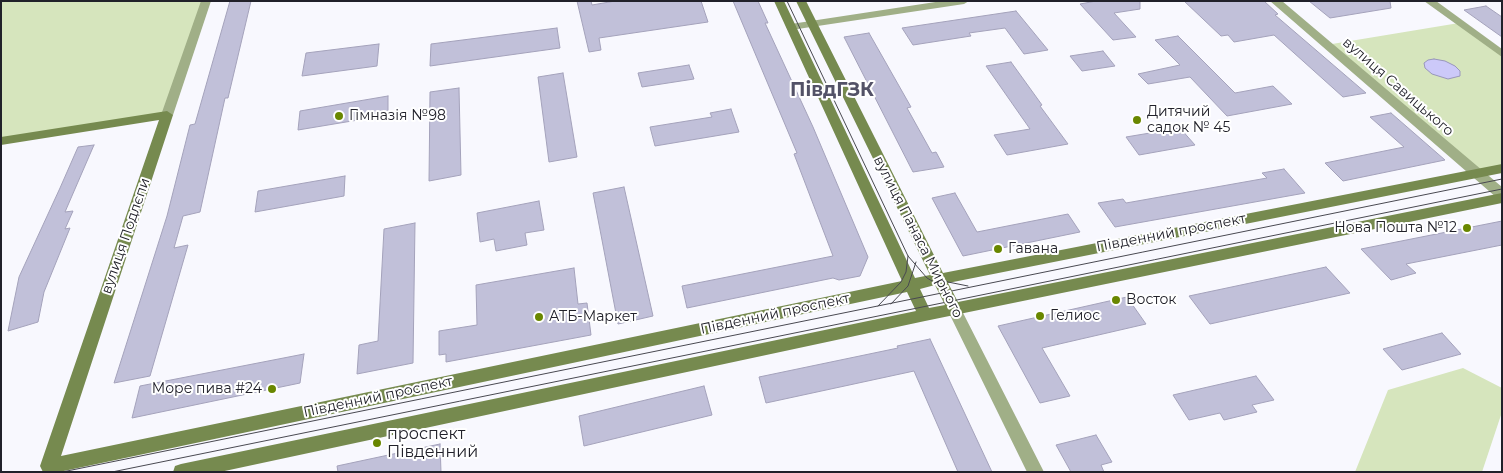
<!DOCTYPE html>
<meta charset="utf-8">
<style>
body{margin:0}
#map{position:relative;width:1503px;height:473px;overflow:hidden;background:#f8f8fe;font-family:Montserrat,sans-serif}
canvas{display:block}
.frame{position:absolute;inset:0;border:2px solid #21212a;pointer-events:none}
</style>
<div id="map">
<canvas width="1503" height="473"></canvas>
<div class="frame"></div>
</div>
<script>
const c = document.querySelector('canvas').getContext('2d');
c.lineJoin = 'round';
function fillPath(path, color) { c.fillStyle = color; c.fill(path, 'evenodd'); }
const shape = rows => new Path2D(rows.map(r => 'M' + r).join(''));
function stroke(path, color, width, dash) { c.strokeStyle = color; c.lineWidth = width; c.lineCap = dash ? 'butt' : 'round'; c.setLineDash(dash || []); c.stroke(path); }
function drawText(font, color, halo, rows, align = 'center') {
  c.font = font + ' Montserrat,sans-serif'; c.lineWidth = 4; c.setLineDash([]); c.textBaseline = 'middle'; c.strokeStyle = halo; c.fillStyle = color; for (const [text, x, y, turn = 0] of rows) {
    c.save(); c.translate(x, y); c.rotate((+turn || 0) * Math.PI / 180); c.textAlign = isNaN(turn) ? turn : align; if (halo) c.strokeText(text, 0, 0); c.fillText(text, 0, 0); c.restore();
  }
}
fillPath(shape([
 [1,1,206,1,167,115,1,141],
 [1459,23,1502,54,1502,168,1476,173,1326,45],
 [1463,368,1502,388,1502,412,1482,472,1355,472,1388,390]
]), '#d6e5bd');
const water = shape([
 [1434,59,1445,61,1455,66,1460,71,1460,76,1448,79,1432,74,1425,68,1424,63,1428,60,1434,59]
]);
fillPath(water, '#ccc9f9');
stroke(water, '#9997bb', 1);
const building = shape([
 [230,1,251,1,228,98,225,98,200,212,183,216,174,248,188,245,150,376,114,383,167,216,190,125,195,124,230,1],
 [577,1,591,1,592,5,615,1,701,1,708,22,599,38,601,50,589,52,577,1],
 [733,1,758,1,768,23,765,23,813,127,868,257,860,276,839,280,833,278,687,308,682,286,833,256,794,154,797,153,733,1],
 [1096,1,1140,1,1140,9,1114,13,1136,37,1113,40,1080,4,1096,1],
 [1184,1,1264,1,1278,14,1275,15,1366,93,1343,97,1274,35,1234,42,1228,35,1221,36,1184,1],
 [1309,1,1390,1,1391,8,1330,18,1309,1],
 [1486,6,1502,17,1502,37,1464,10,1486,6],
 [1016,11,1048,50,1024,54,1005,28,969,33,971,36,913,45,902,28,1016,11],
 [557,28,560,48,430,66,431,44,557,28],
 [869,33,911,107,907,108,932,153,936,152,944,167,913,172,844,37,869,33],
 [1178,36,1235,93,1273,86,1292,104,1227,116,1190,77,1148,84,1138,74,1180,65,1155,40,1178,36],
 [379,44,377,66,302,76,306,53,379,44],
 [1103,51,1115,66,1082,71,1070,56,1103,51],
 [1011,62,1042,105,1040,106,1068,144,1007,155,994,135,1030,129,986,66,1011,62],
 [689,65,694,79,642,87,638,73,689,65],
 [563,73,577,157,549,162,538,77,563,73],
 [459,88,461,175,429,181,430,92,459,88],
 [388,96,388,115,298,130,300,111,388,96],
 [731,109,739,132,655,146,650,127,712,117,710,113,731,109],
 [1391,113,1445,160,1343,181,1325,163,1404,147,1370,117,1391,113],
 [1180,128,1195,145,1139,155,1126,137,1180,128],
 [94,145,65,212,73,211,65,229,70,228,44,292,38,322,8,331,19,277,60,188,78,147,94,145],
 [1284,169,1305,193,1115,227,1098,203,1123,199,1126,203,1267,178,1262,173,1284,169],
 [345,176,344,196,255,212,258,191,345,176],
 [624,187,653,316,618,324,593,193,624,187],
 [955,193,977,232,1068,214,1080,232,963,256,932,198,955,193],
 [539,201,544,230,525,233,527,245,496,251,494,239,480,242,477,213,539,201],
 [1502,221,1502,245,1406,264,1416,273,1391,280,1361,249,1502,221],
 [415,223,413,363,357,374,359,345,378,341,384,229,415,223],
 [1326,267,1350,293,1210,324,1189,296,1326,267],
 [574,268,578,304,587,303,591,335,446,362,446,354,439,355,439,331,477,325,476,285,574,268],
 [1127,297,1146,324,1042,348,1070,396,1040,403,998,326,1127,297],
 [1442,333,1461,354,1402,370,1383,349,1442,333],
 [930,339,992,472,958,472,914,371,766,403,759,377,898,348,897,346,930,339],
 [304,354,300,383,132,418,140,386,304,354],
 [1256,376,1274,400,1252,405,1257,412,1224,420,1220,413,1189,420,1173,395,1256,376],
 [704,386,712,415,584,446,579,416,704,386],
 [1096,435,1112,462,1101,465,1104,472,1071,472,1056,445,1096,435],
 [440,444,441,472,338,472,337,466,440,444]
]);
fillPath(building, '#c1c0d9');
stroke(building, '#a4a2bb', 1);
fillPath(shape([
 [201,1,211,1,173,115,167,119,163,118,161,115,201,1],
 [942,1,969,1,964,4,791,30,786,27,791,24,942,1],
 [1270,1,1282,1,1502,187,1502,200,1497,198,1270,1],
 [1424,1,1436,1,1502,49,1502,57,1424,1],
 [954,303,959,305,1044,472,1027,472,947,309,949,305,954,303]
]), '#a0af87');
fillPath(shape([
 [774,1,784,1,915,278,930,275,796,1,806,1,943,273,1502,164,1502,173,948,283,958,302,1502,193,1502,203,925,321,220,472,173,472,175,466,181,464,916,311,907,292,59,472,43,472,40,466,159,120,1,145,1,137,167,111,173,115,61,456,902,281,774,1],
 [935,285,945,305,929,308,920,289,935,285]
]), '#768a4f');
stroke(shape([
 [787,1,908,256,927,278,951,292],
 [929,271,948,282,968,286],
 [891,304,908,286,916,262],
 [878,306,901,282,906,272,908,256],
 [62,472,1502,179],
 [112,472,1502,189]
]), '#494951', 1);
for (const [x, y, r, color] of [
 [339,116,5,"#698700"],
 [1137,120,5,"#698700"],
 [1467,228,5,"#698700"],
 [998,249,5,"#698700"],
 [1116,300,5,"#698700"],
 [1040,316,5,"#698700"],
 [539,317,5,"#698700"],
 [272,389,5,"#698700"],
 [377,443,5,"#698700"]
]) { const dot = new Path2D(); dot.arc(x, y, r, 0, 2 * Math.PI); c.fillStyle = color; c.fill(dot); stroke(dot, '#fff', 2); }
drawText('14px', '#21212a', '#fff', [
 ["вулиця Савицького",1398,87,41],
 ["Південний проспект",1171,233,-11],
 ["вулиця Подлєпи",126,236,-71],
 ["вулиця Панаса Мирного",918,237,63],
 ["Південний проспект",775,314,-12],
 ["Південний проспект",378,397,-12]
]);
drawText('14px', '#21212a', '#fff', [
 ["Дитячий",1147,112],
 ["садок № 45",1147,128],
 ["Гімназія №98",349,116],
 ["Нова Пошта №12",1457,228,"right"],
 ["Гавана",1008,249],
 ["Восток",1126,300],
 ["Гелиос",1050,316],
 ["АТБ-Маркет",549,317],
 ["Море пива #24",262,389,"right"]
], 'left');
drawText('16px', '#21212a', '#fff', [
 ["проспект",387,434],
 ["Південний",387,452]
], 'left');
drawText('bold 19px', '#535267', '#fff', [
 ["ПівдГЗК",832,90]
]);
</script>
